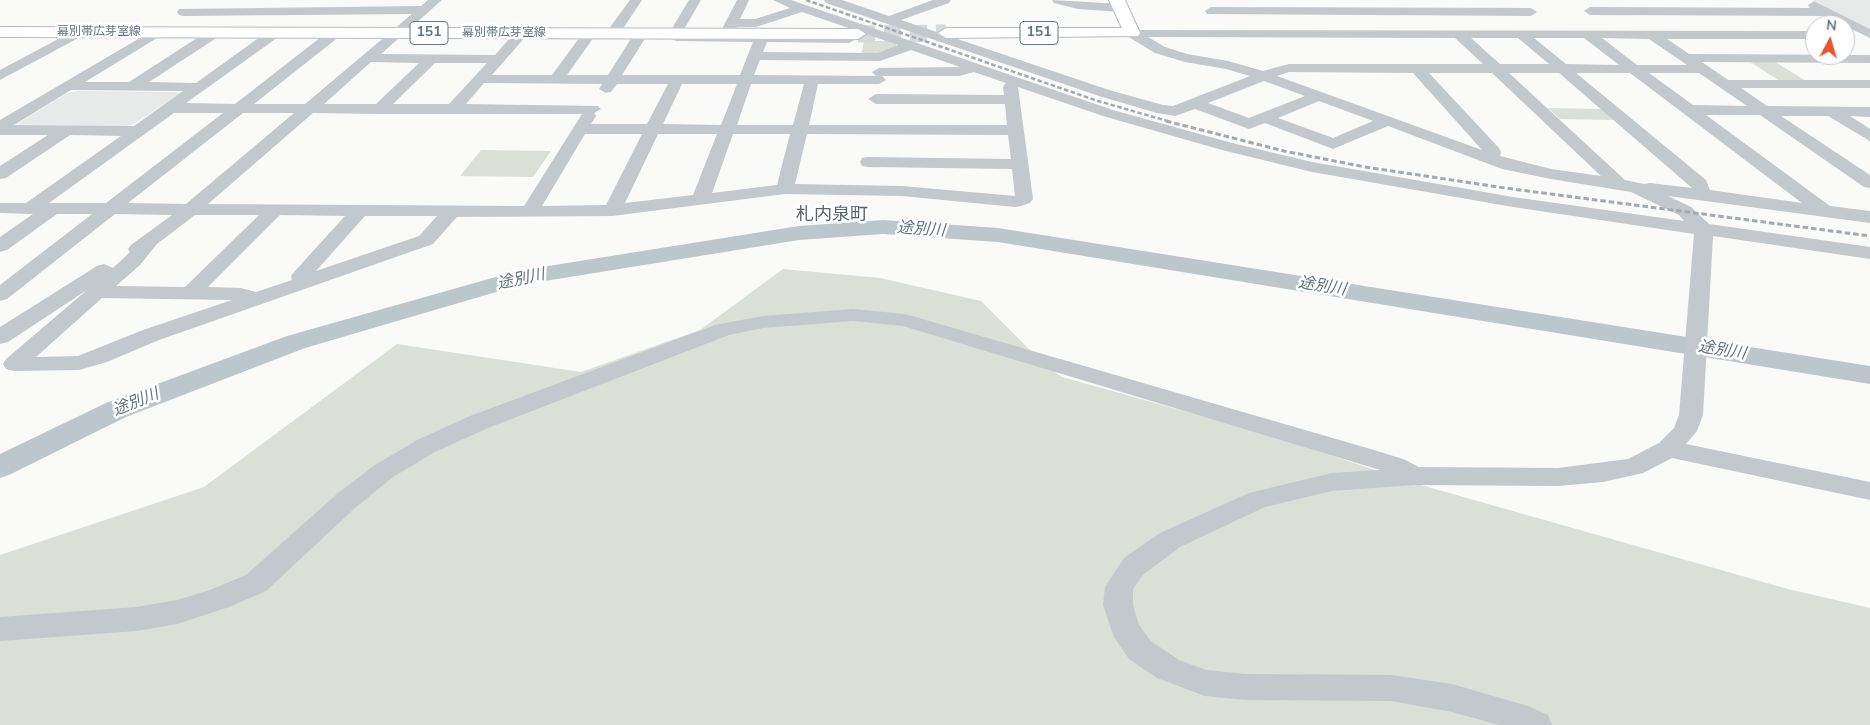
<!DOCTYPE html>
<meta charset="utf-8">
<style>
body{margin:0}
#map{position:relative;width:1870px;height:725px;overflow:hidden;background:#fafaf8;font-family:"Nunito Sans",sans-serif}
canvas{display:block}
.north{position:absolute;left:1805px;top:15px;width:50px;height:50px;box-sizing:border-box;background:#fff;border:1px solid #c1c8cd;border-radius:50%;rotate:6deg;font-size:14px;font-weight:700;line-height:20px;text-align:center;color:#657683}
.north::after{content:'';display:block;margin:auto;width:18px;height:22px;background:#e4572e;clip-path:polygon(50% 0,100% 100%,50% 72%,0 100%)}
</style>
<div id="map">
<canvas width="1870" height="725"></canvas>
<div class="north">N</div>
</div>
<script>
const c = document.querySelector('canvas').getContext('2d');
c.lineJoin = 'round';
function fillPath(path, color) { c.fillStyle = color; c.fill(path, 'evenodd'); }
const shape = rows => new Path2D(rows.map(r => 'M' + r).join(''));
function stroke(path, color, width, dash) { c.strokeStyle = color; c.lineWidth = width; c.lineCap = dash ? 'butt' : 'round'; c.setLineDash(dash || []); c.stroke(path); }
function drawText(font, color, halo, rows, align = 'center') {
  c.font = font + ' "Nunito Sans","Noto Sans JP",sans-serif'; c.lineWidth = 5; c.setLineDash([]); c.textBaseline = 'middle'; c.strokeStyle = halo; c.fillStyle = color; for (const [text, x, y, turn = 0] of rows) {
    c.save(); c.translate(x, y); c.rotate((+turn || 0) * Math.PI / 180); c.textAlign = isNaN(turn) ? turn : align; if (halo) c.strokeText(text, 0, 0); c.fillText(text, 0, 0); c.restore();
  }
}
fillPath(shape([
 [1813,0,1870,0,1870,29],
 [78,91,176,92,179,94,134,124,126,126,20,125,19,123,67,93]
]), '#e8e9e9');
fillPath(shape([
 [864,41,885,41,896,44,896,47,878,54,861,55],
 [1747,60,1772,60,1806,81,1780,81],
 [1548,108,1603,109,1616,120,1560,119],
 [481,150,551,151,533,177,460,176],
 [783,269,880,278,981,301,1047,367,1062,377,1270,435,1414,483,1788,589,1870,608,1870,725,0,725,0,555,204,487,397,344,581,372,700,330]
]), '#dadfd7');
fillPath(shape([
 [883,220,998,228,1870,366,1870,384,998,242,883,234,799,240,520,285,305,348,126,417,11,474,0,478,0,454,106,403,287,336,517,271,799,226,883,220]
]), '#bbc7cb');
stroke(shape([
 [858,34,946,33]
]), '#d5d9db', 17, [17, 9]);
const major = shape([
 [1109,0,1125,0,1140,33,1138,36,946,38,938,33,946,28,1122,28,1109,0],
 [0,27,858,29,866,34,858,39,0,37,0,27]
]);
stroke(major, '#b5babe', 2);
fillPath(shape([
 [428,0,442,0,381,54,495,55,516,31,521,30,528,34,492,75,552,75,582,34,587,33,594,37,567,75,608,75,634,34,639,33,646,37,622,75,740,75,753,42,676,41,669,37,675,33,671,30,689,0,701,0,682,33,849,35,856,39,849,43,767,42,763,52,878,53,898,45,802,12,756,27,737,27,734,32,729,33,722,29,737,0,749,0,740,19,755,19,790,8,773,0,791,0,1113,110,1232,143,1312,162,1513,197,1684,221,1679,215,1631,192,1551,179,1502,169,1388,126,1333,149,1265,123,1249,129,1195,109,1175,116,1157,113,1099,96,826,3,824,0,842,0,889,16,933,0,951,0,949,3,901,20,1109,90,1163,105,1173,106,1250,76,1226,69,1185,62,1155,53,1127,36,1125,33,1127,30,1815,31,1815,39,1667,39,1689,54,1870,55,1870,63,1702,62,1728,80,1870,80,1870,88,1741,88,1767,106,1870,107,1870,117,1850,116,1870,129,1870,141,1828,116,1781,116,1870,175,1870,188,1864,187,1760,115,1706,115,1830,206,1870,211,1870,223,1668,196,1691,207,1709,224,1870,247,1870,259,1713,236,1703,415,1697,431,1686,444,1870,482,1870,500,1672,458,1643,473,1603,482,1558,486,1414,485,1332,491,1265,507,1180,547,1144,574,1133,589,1133,605,1139,625,1151,641,1179,660,1206,670,1246,674,1391,675,1452,684,1528,706,1548,715,1552,725,1499,725,1452,712,1391,701,1246,700,1205,696,1157,678,1129,659,1114,637,1103,605,1105,587,1124,558,1160,533,1249,493,1332,473,1380,470,903,326,853,321,763,328,729,335,488,428,435,452,393,477,355,508,266,591,229,607,177,624,137,631,0,641,0,617,137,607,177,600,210,590,246,575,337,494,375,465,417,440,470,416,715,325,763,316,853,309,905,314,1374,450,1403,459,1419,467,1558,468,1628,459,1659,443,1674,428,1679,415,1694,234,1513,207,1312,172,1222,150,1103,116,1018,87,1033,199,1030,203,1021,206,1015,207,902,196,785,194,612,216,457,217,433,244,159,340,107,362,79,370,14,371,6,369,3,364,6,359,87,290,8,342,0,344,0,327,97,266,104,264,113,268,130,252,128,249,131,245,172,215,115,214,7,299,0,301,0,285,92,214,57,214,7,250,0,252,0,237,33,214,0,213,0,203,26,203,121,136,70,135,6,178,0,179,0,166,48,135,0,135,0,120,157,28,162,29,164,32,162,35,85,82,129,82,211,29,221,29,223,32,221,35,149,82,196,83,271,29,281,29,283,32,281,35,186,103,235,104,330,30,340,30,342,33,340,36,254,104,305,104,412,14,183,16,179,15,177,12,179,9,421,6,428,0],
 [1148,37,1455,38,1483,64,1289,64,1263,71,1228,61,1187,54,1165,47,1148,37],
 [1471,38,1518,38,1549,64,1500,64,1471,38],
 [1534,38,1584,38,1619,65,1566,64,1534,38],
 [1602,38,1649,39,1687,65,1637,65,1602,38],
 [911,50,960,67,879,68,872,72,876,76,754,75,760,60,880,61,911,50],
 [371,62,419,63,376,104,324,104,371,62],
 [435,63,487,63,449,104,393,104,435,63],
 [974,72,1006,83,1003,87,1004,95,876,94,868,99,876,104,1005,104,1007,125,809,125,818,84,879,84,886,80,882,76,959,76,974,72],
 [1289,72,1413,73,1482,150,1277,76,1289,72],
 [1429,73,1492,73,1601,176,1551,169,1500,156,1501,152,1499,148,1429,73],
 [1509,73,1559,73,1692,188,1650,183,1644,184,1625,180,1509,73],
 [1576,73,1630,73,1802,203,1710,190,1706,180,1576,73],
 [1649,73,1699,73,1747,106,1693,105,1649,73],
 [1264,81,1305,96,1249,118,1208,103,1264,81],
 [484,83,602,84,599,89,606,93,611,92,617,84,668,84,647,124,591,124,596,116,594,113,601,109,598,106,466,104,484,83],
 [682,84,737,84,721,125,663,124,682,84],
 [751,84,804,84,793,125,737,125,751,84],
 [71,90,183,91,134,126,14,125,71,90],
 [1319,101,1373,121,1333,138,1278,118,1319,101],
 [174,113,223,113,106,203,49,203,174,113],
 [243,113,294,113,186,204,128,203,243,113],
 [313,113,379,114,582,114,524,206,208,204,313,113],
 [585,134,642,134,606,205,542,206,585,134],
 [658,134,717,134,693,195,625,203,658,134],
 [733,134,790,134,777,185,712,193,733,134],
 [807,134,1008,135,1011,159,868,157,862,158,860,162,862,166,868,167,1012,169,1015,196,902,186,795,184,807,134],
 [195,215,259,215,185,287,116,286,140,265,157,244,195,215],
 [280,215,345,216,294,272,291,276,292,280,256,292,241,288,208,287,280,215],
 [365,216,437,216,419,236,316,271,365,216],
 [102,298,232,300,143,330,78,356,36,357,102,298],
 [630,0,642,0,620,33,610,33,608,30,630,0],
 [1052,0,1121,4,1127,8,1121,12,1078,9,1054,3,1052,0],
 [1814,1,1870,29,1870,38,1825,16,1590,15,1584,11,1590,7,1810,8,1808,5,1814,1],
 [1211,7,1531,8,1537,12,1531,16,1207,14,1205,11,1211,7],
 [79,28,86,32,84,35,0,80,0,70,79,28]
]), '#c3c8cc');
fillPath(major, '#fff');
stroke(shape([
 [806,0,1098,101,1171,122]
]), '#a2aab0', 2.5, [4.5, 2.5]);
stroke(shape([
 [1166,121,1284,151,1365,167,1505,188,1870,236]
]), '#a2aab0', 3, [5.5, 3]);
drawText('12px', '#657683', '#fff', [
 ["幕別帯広芽室線",99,32],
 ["幕別帯広芽室線",504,33]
]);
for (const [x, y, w] of [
 [429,33,38],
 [1039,33,38]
]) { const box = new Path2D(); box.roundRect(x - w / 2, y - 11.5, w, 23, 4); c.fillStyle = '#fff'; c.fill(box); stroke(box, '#657683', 1); }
drawText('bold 14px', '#657683', null, [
 ["151",429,33],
 ["151",1039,33]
]);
drawText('italic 16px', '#60757c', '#fff', [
 ["途別川",921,230,4],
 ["途別川",521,280,-12],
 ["途別川",1322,287,9],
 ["途別川",1722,351,9],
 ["途別川",136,403,-22]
]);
drawText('18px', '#57646e', '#fff', [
 ["札内泉町",832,216]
]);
</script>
